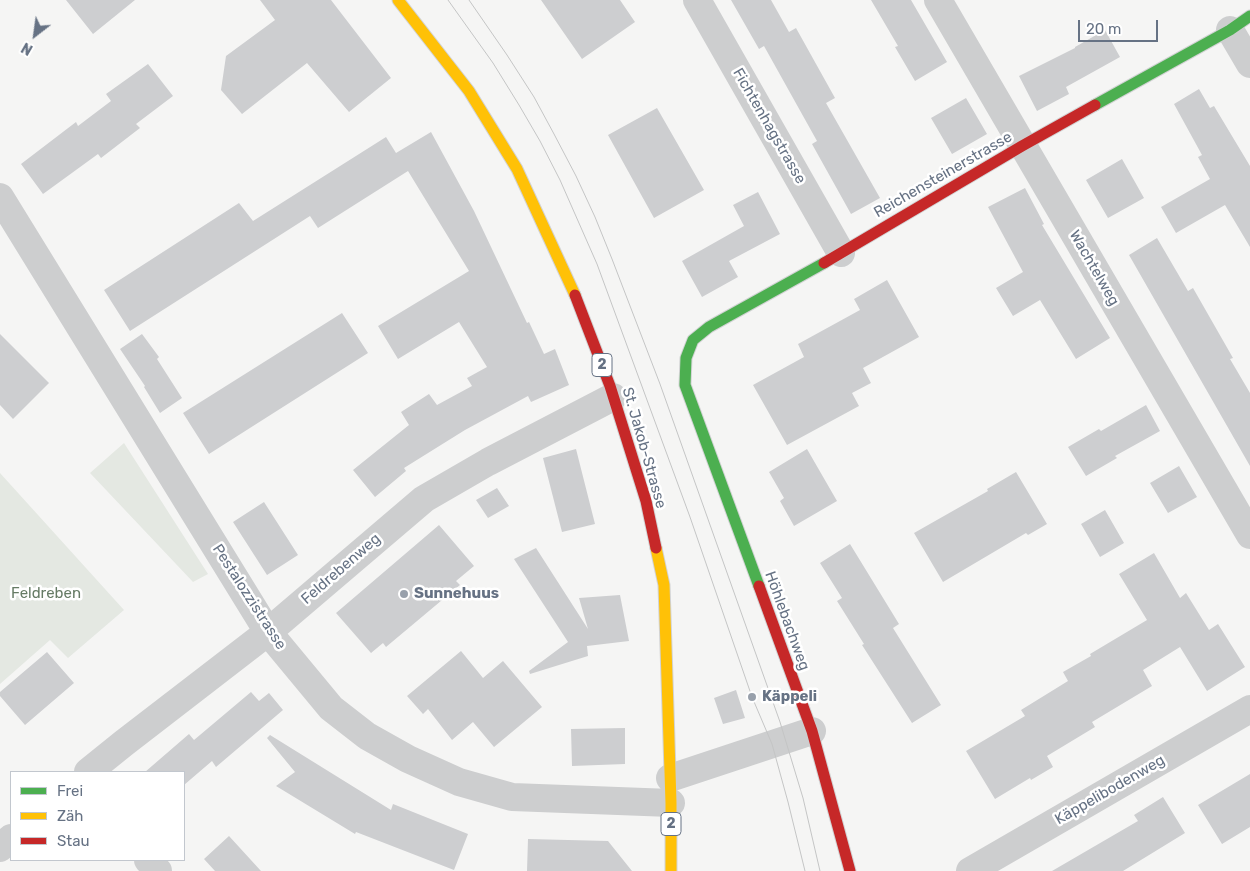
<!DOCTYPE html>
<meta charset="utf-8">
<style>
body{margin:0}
#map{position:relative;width:1250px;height:871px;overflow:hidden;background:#f5f5f4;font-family:Rubik,sans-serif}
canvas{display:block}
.legend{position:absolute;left:10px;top:771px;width:175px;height:90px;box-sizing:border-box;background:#fff;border:1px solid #c2c7ce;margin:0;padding:6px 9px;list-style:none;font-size:15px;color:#667284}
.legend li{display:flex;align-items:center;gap:10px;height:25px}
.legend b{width:25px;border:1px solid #c2c7ce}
.north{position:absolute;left:10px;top:10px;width:50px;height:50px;-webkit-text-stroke:4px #fff;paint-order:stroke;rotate:210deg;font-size:14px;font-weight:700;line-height:20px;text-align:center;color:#667284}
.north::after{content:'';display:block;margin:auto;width:18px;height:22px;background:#667284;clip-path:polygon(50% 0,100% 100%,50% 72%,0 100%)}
.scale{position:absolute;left:1078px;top:20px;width:80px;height:22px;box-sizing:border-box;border:2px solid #667284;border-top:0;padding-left:6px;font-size:15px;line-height:18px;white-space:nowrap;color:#667284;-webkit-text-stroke:4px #fff;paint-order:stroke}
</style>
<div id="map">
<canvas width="1250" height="871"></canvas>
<ul class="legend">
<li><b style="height:6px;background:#4caf50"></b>Frei</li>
<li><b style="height:6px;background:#ffc107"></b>Zäh</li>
<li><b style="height:6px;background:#c62828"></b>Stau</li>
</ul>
<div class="north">N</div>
<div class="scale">20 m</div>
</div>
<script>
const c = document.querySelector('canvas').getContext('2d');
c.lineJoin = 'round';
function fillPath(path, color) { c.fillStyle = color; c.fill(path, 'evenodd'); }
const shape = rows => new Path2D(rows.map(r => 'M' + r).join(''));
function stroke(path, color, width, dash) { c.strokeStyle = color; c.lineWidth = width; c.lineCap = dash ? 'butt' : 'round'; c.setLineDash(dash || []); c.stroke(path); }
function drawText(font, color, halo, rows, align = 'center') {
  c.font = font + ' Rubik,sans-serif'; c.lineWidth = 5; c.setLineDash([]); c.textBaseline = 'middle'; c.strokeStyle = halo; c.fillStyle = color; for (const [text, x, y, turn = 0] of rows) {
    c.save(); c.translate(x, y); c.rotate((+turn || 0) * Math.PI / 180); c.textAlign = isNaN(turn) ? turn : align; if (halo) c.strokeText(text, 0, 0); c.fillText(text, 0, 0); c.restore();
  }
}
fillPath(shape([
 [124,443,208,574,193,582,90,473],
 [0,473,124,610,68,658,50,640,0,684]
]), '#e4e8e2');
fillPath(shape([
 [66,0,135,0,93,34],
 [260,0,331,0,391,78,349,112,307,63,242,114,221,90,226,56,275,20],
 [541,0,620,0,635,22,582,59],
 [731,0,771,0,789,32,796,28,835,98,826,103,880,198,851,214,812,144,817,141,764,46,759,49],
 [871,0,911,0,947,62,915,81,895,47,898,46],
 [1105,30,1120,57,1066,87,1069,94,1037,111,1019,76,1075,48,1075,47],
 [148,64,173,96,136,124,140,128,101,158,98,154,43,194,21,164,76,122,78,126,111,101,106,94],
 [1199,89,1210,108,1214,106,1250,166,1250,247,1225,205,1176,233,1161,207,1210,179,1198,157,1202,155,1174,104],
 [966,98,987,134,952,154,931,118],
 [657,108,704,190,654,218,608,135],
 [431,132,474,211,527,323,529,322,544,354,555,349,569,385,531,402,528,396,465,430,404,468,406,471,375,497,353,470,409,425,401,412,429,394,437,405,472,386,467,378,487,367,459,322,398,359,378,326,469,271,408,171,318,228,310,216,130,331,104,290,239,203,253,221,386,137,396,153],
 [1122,159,1144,198,1108,218,1086,180],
 [1025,188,1044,224,1042,225,1110,338,1076,359,1040,300,1013,316,996,288,1023,272,988,207],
 [758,192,780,234,729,261,738,277,702,297,682,261,744,226,733,205],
 [1157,238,1188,291,1193,288,1233,358,1230,359,1250,393,1250,466,1129,255],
 [887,280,919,337,863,368,871,383,852,393,859,406,787,445,753,385,804,357,798,344,860,310,854,299],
 [342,313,368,353,209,454,183,413],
 [0,334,49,383,13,419,0,405],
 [142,334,159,357,157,359,182,398,160,413,144,387,145,386,120,349],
 [1146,405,1160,431,1115,456,1117,458,1086,476,1068,447,1099,429,1101,431],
 [576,449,595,524,562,532,543,458],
 [807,449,837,501,794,526,780,501,784,498,769,472],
 [1179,466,1197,497,1168,513,1150,483],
 [1016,472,1047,524,1028,535,1026,533,943,582,914,533,988,491,987,489],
 [497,488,509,506,488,518,476,500],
 [264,502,298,555,267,575,233,522],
 [1105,510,1124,543,1100,557,1081,524],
 [439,525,474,566,456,581,460,585,386,647,383,643,371,653,336,613],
 [850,544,899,624,893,628,941,705,912,723,862,645,864,644,837,601,842,598,820,563],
 [536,548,588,629,579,598,620,595,629,641,587,646,588,656,530,674,529,671,568,642,514,559],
 [1154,553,1180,598,1186,593,1209,630,1218,624,1245,667,1207,691,1180,647,1143,670,1152,686,1092,722,1095,727,1047,756,1053,767,1031,780,1030,778,995,799,966,751,1025,716,1021,710,1068,681,1063,672,1091,656,1090,654,1147,620,1119,574],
 [461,651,483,678,503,661,542,707,494,747,473,722,452,740,428,709,423,714,407,696],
 [47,652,74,683,25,725,0,696,0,692],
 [736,690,745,718,723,724,714,698],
 [251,692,259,701,269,693,283,710,216,767,212,761,184,785,184,772,145,772,189,734,194,740],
 [625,728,625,764,572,766,571,729],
 [270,735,391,810,393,804,468,834,454,870,356,832,355,834,276,786,295,772,267,738],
 [1250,774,1250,827,1222,844,1198,805],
 [1163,797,1185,833,1123,871,1052,871,1138,821,1134,815],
 [229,836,261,871,215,871,204,859],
 [528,839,608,841,632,871,527,871]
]), '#cdced0');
const fast = shape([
 [1095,105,1230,30,1250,16],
 [759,586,685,385,686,358,693,340,709,327,824,263]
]);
const slow = shape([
 [398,0,469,91,517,169,575,295],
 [656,548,664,585,671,803,671,871]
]);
const jam = shape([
 [824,263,1022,146,1095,105],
 [575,295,610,386,646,501,656,548],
 [759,586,812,731,850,871]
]);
stroke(fast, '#d2d3d4', 13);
stroke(slow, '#d2d3d4', 13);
stroke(jam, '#d2d3d4', 13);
stroke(shape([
 [697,0,841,253],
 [938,0,1250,535],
 [1230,30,1250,64],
 [0,197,268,632,331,708,367,736,408,759,459,782,512,797,671,803],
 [88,772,124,743,268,632,424,499,488,462,613,397],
 [670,778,812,731],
 [0,848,11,838],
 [148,860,158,871],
 [970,871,1250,709]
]), '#cdcecf', 28);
stroke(fast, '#4caf50', 11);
stroke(slow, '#ffc107', 11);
stroke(jam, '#c62828', 11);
stroke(shape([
 [448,0,493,63,519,105,540,141,560,180,597,264,690,517,752,697,772,744,788,802,805,871],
 [469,0,507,55,534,97,554,134,576,176,595,217,612,259,660,384,780,722,803,798,820,871]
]), '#c4c5c5', 1);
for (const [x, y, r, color] of [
 [404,594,5,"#98a0ab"],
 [752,697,5,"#98a0ab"]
]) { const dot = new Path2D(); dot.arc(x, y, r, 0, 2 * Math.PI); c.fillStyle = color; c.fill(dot); stroke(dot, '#fff', 2); }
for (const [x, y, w] of [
 [602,365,20],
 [671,824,20]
]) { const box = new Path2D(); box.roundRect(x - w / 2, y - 11.5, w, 23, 4); c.fillStyle = '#fff'; c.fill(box); stroke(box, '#667284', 1); }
drawText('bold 14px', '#667284', null, [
 ["2",602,365],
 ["2",671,824]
]);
drawText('15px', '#667284', '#fff', [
 ["Fichtenhagstrasse",769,126,60],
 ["Reichensteinerstrasse",943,175,-30],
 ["Wachtelweg",1094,268,60],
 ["St. Jakob-Strasse",644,448,74],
 ["Feldrebenweg",341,569,-41],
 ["Pestalozzistrasse",249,597,57],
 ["Höhlebachweg",787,621,70],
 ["Käppelibodenweg",1110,790,-30]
]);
drawText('15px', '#667b65', '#fff', [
 ["Feldreben",46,594]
]);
drawText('bold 15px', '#667284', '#fff', [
 ["Sunnehuus",414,594],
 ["Käppeli",762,697]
], 'left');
</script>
